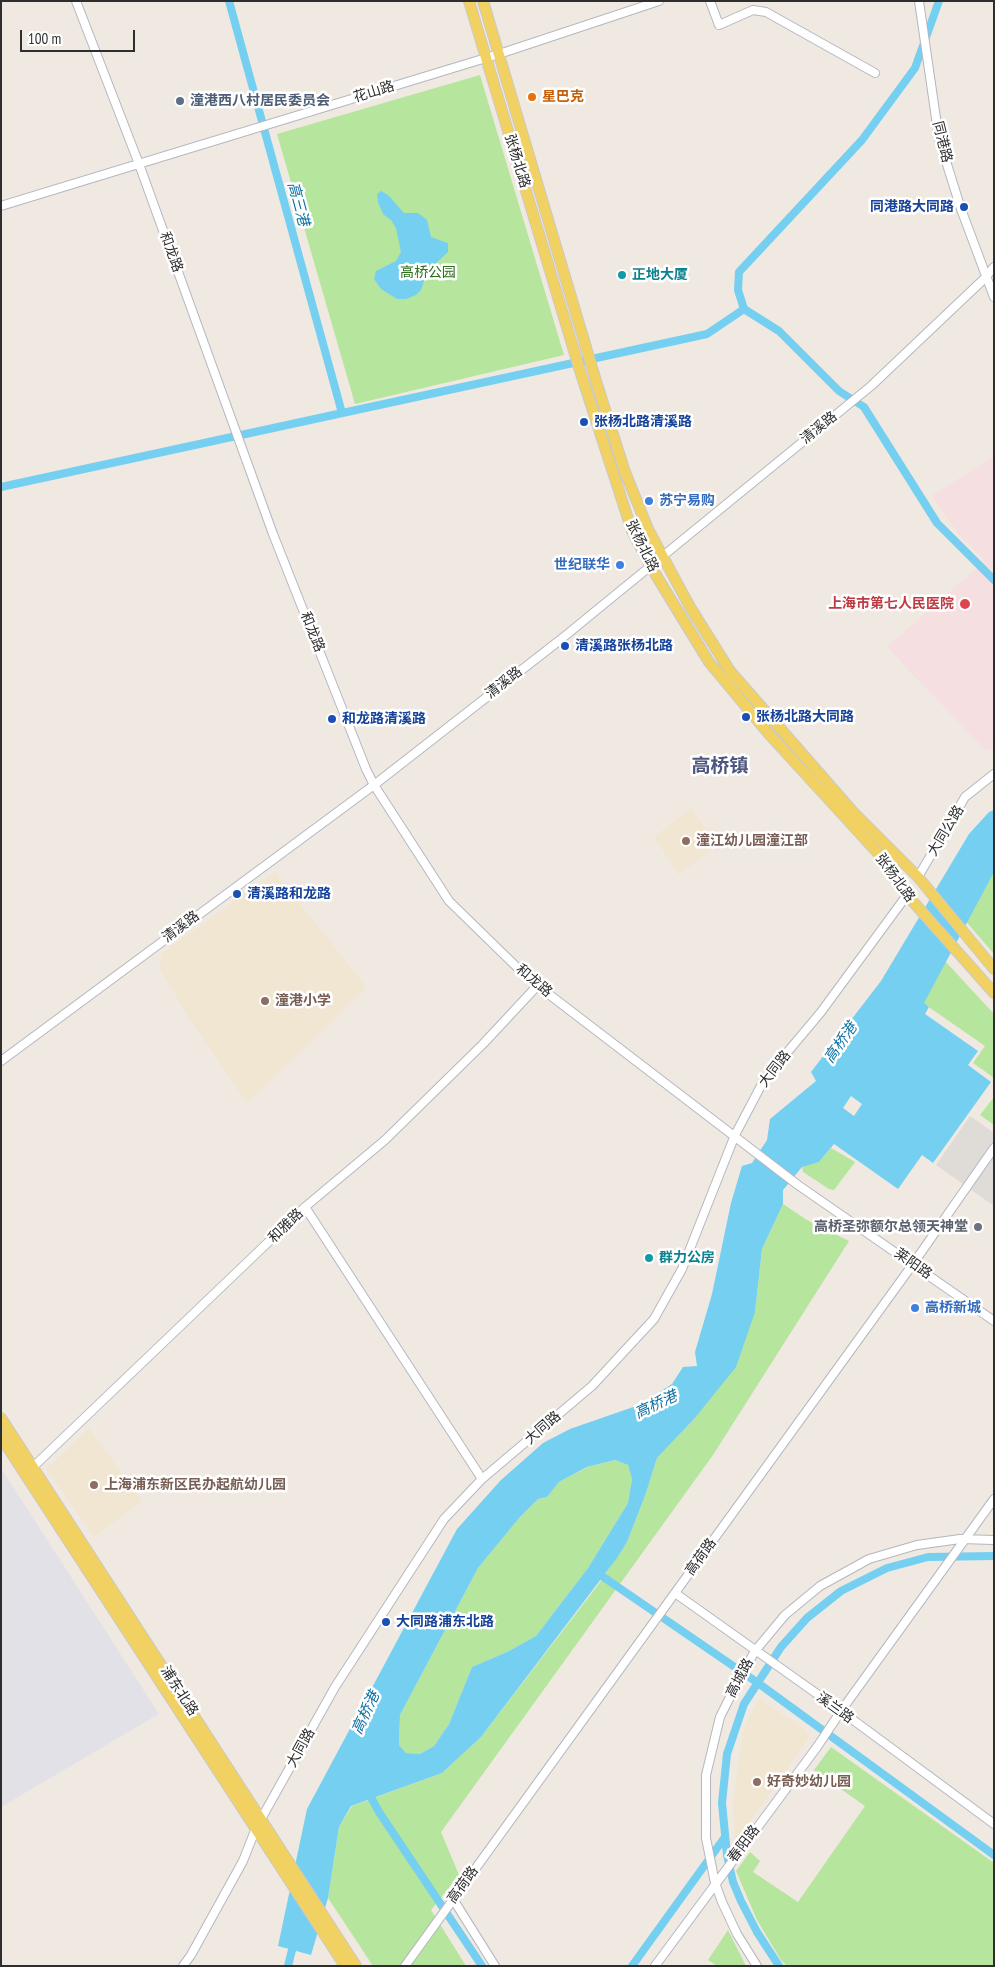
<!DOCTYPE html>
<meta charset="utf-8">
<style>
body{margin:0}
#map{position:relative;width:995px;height:1967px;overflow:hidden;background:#efe9e1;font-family:"PT Sans Narrow",sans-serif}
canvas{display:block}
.frame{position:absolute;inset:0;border:2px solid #2e2e2e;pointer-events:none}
.scale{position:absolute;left:20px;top:30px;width:115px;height:22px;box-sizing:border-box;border:2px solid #2e2e2e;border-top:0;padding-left:6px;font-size:15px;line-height:18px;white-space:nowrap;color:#2e2e2e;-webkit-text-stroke:4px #fff;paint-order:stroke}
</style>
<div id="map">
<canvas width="995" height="1967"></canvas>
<div class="frame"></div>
<div class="scale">100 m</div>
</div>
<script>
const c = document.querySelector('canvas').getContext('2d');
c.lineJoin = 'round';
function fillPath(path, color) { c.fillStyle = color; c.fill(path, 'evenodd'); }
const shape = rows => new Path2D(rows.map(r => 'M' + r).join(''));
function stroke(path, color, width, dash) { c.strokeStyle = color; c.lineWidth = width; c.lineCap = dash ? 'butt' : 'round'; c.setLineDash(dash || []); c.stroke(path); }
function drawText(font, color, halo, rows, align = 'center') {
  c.font = font + ' "PT Sans Narrow","Noto Sans SC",sans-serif'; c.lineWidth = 5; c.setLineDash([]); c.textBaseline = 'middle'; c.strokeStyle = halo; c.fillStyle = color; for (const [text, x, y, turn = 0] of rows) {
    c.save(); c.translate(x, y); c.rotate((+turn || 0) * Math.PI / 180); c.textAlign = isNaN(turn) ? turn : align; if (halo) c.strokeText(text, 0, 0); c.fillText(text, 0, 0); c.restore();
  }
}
fillPath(shape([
 [1,1468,159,1714,1,1807]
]), '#e3e1e8');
fillPath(shape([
 [691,808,717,844,679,875,654,837],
 [275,872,366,987,308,1045,247,1103,187,1015,159,967,162,953],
 [89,1428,142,1501,94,1537,46,1469],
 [759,1699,806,1730,809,1738,735,1843,733,1806,739,1757,745,1725]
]), '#f0e6d1');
fillPath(shape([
 [994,456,994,748,986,751,887,647,985,561,958,533,932,496]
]), '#f5dfe0');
fillPath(shape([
 [480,75,564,355,355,404,277,134],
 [994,848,994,954,956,910],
 [945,961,994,1014,994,1078,973,1063,985,1046,923,1003],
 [994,1097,994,1125,980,1115],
 [831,1148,855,1162,834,1190,829,1189,803,1172,802,1166,819,1162],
 [783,1204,807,1220,849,1241,713,1455,441,1832,459,1875,431,1910,466,1966,373,1966,328,1898,339,1827,352,1806,442,1773,481,1737,598,1585,627,1542,645,1496,657,1458,694,1419,755,1312,762,1249],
 [615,1460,628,1465,632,1479,628,1503,588,1568,536,1636,507,1652,472,1667,449,1724,434,1746,420,1754,406,1753,399,1745,400,1715,478,1568,520,1517,538,1499,547,1497,559,1482,588,1467],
 [831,1747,994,1863,994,1966,787,1966,781,1960,757,1920,736,1871,750,1852,760,1861,753,1872,798,1902,865,1806,814,1770],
 [728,1930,746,1966,717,1966,708,1960]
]), '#b6e59e');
fillPath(shape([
 [970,1116,994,1133,994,1206,936,1165]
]), '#dfdcd8');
fillPath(shape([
 [381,191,388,195,404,213,418,213,427,220,431,237,448,243,448,252,431,268,425,278,421,290,416,295,406,299,397,299,381,289,374,279,376,271,396,261,401,252,396,228,391,220,383,214,378,202,377,194],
 [994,810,994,872,924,1003,929,1007,925,1014,978,1051,968,1065,991,1082,933,1163,922,1155,898,1189,834,1144,819,1162,802,1167,783,1190,783,1204,762,1249,755,1312,736,1367,694,1419,657,1458,645,1496,627,1542,617,1558,481,1737,442,1773,351,1806,339,1827,328,1898,311,1955,278,1946,307,1809,457,1529,501,1480,543,1443,570,1429,639,1405,672,1384,683,1367,697,1366,695,1352,712,1294,731,1203,742,1166,752,1163,767,1140,770,1119,816,1081,811,1072,881,981,969,834,989,812],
 [851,1096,862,1104,854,1116,843,1108],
 [615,1460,628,1465,632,1479,628,1503,588,1568,536,1636,507,1652,472,1667,449,1724,434,1746,420,1754,406,1753,399,1745,400,1715,478,1568,520,1517,538,1499,547,1497,559,1482,587,1467]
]), '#75cff0');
stroke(shape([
 [229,1,342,413],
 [939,1,915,68,862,140,739,272,738,290,744,309,779,331,839,391,864,407,937,523,994,580],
 [1,487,707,334,744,309],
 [596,1572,758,1683,994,1855],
 [367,1790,379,1812,482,1966],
 [288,1966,294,1942],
 [632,1966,725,1837],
 [779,1966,757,1932,741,1901,733,1882,727,1855,722,1803,727,1754,744,1704,781,1647,807,1618,841,1591,887,1568,928,1557,994,1556]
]), '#75cff0', 8);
const minor = shape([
 [76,1,139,164,273,534,366,769,374,785,449,901,529,979,798,1185,994,1321],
 [710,1,719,25,753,10,766,12,875,73],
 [919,1,939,139,961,209,994,297],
 [1,206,499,54,659,1],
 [918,877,965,797,994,774],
 [1,1061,374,785,560,640,871,386,985,278,994,267],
 [305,1207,482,1479],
 [33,1467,305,1207,385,1140,483,1044,538,985],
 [675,1593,841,1711,994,1824],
 [453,1899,495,1966],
 [183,1966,191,1955,243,1861,256,1828,335,1687,444,1519,482,1479,592,1386,654,1319,682,1269,735,1135,764,1080,821,1012,907,895],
 [405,1966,913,1264,994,1148],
 [655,1966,817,1747,841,1711,994,1499],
 [757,1966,737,1934,722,1902,715,1883,706,1838,706,1775,720,1717,737,1683,755,1651,785,1615,820,1586,869,1559,917,1545,960,1539,994,1540]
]);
const major = shape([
 [469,1,581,374,632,531,651,567,709,662,768,733,887,863,907,895,994,993],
 [483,1,596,381,625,472,648,529,690,607,730,671,854,813,918,877,994,969],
 [1,1418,356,1966],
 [1,1437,345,1966]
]);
stroke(minor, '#b4b7c1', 10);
stroke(major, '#c9c9c9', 12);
stroke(minor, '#fff', 8);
stroke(major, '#f2d163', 10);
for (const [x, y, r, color] of [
 [532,97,5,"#e8710a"],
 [180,101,5,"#5c6f8a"],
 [964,207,5,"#1a4fb4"],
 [622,275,5,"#0f9aa8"],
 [584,422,5,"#1a4fb4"],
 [649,501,5,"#3f7fe0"],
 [620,565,5,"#3f7fe0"],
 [965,604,6,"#e0444e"],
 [565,646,5,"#1a4fb4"],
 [746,717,5,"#1a4fb4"],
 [332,719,5,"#1a4fb4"],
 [686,841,5,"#8d6e63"],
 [237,894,5,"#1a4fb4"],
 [265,1001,5,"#8d6e63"],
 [978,1227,5,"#6b7280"],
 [649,1258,5,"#0f9aa8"],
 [915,1308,5,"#3f7fe0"],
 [94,1485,5,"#8d6e63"],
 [386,1622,5,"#1a4fb4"],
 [757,1782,5,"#8d6e63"]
]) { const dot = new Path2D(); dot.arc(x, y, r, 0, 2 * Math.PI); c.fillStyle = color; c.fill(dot); stroke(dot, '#fff', 2); }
drawText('14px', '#2e2e2e', '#fff', [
 ["花山路",374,92,-17],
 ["同港路",942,142,76],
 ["张杨北路",517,161,73],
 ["和龙路",171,252,70],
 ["清溪路",819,428,-39],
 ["张杨北路",642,546,64],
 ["和龙路",312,632,68],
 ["清溪路",504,683,-38],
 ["大同公路",946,831,-59],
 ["张杨北路",895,878,54],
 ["清溪路",181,927,-37],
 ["和龙路",534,981,40],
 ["大同路",775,1069,-52],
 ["和雅路",286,1226,-44],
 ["莱阳路",913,1264,35],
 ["大同路",543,1428,-41],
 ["高荷路",701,1557,-54],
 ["高城路",740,1678,-62],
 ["浦东北路",179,1691,57],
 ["溪兰路",835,1708,36],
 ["大同路",301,1748,-61],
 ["春阳路",744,1844,-53],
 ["高荷路",463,1885,-54]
]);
drawText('bold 14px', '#c56008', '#fff', [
 ["星巴克",542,97]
], 'left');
drawText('bold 14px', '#4e5e75', '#fff', [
 ["潼港西八村居民委员会",190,101]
], 'left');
drawText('bold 14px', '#164399', '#fff', [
 ["同港路大同路",954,207,"right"],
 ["张杨北路清溪路",594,422],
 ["清溪路张杨北路",575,646],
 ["张杨北路大同路",756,717],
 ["和龙路清溪路",342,719],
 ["清溪路和龙路",247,894],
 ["大同路浦东北路",396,1622]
], 'left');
drawText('14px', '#2c6e1b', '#fff', [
 ["高桥公园",428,273]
]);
drawText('bold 14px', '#0d838f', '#fff', [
 ["正地大厦",632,275],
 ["群力公房",659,1258]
], 'left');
drawText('bold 14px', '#366cbe', '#fff', [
 ["苏宁易购",659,501],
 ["世纪联华",610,565,"right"],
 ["高桥新城",925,1308]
], 'left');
drawText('bold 14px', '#be3a42', '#fff', [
 ["上海市第七人民医院",954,604]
], 'right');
drawText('bold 14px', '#785e54', '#fff', [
 ["潼江幼儿园潼江部",696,841],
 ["潼港小学",275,1001],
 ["上海浦东新区民办起航幼儿园",104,1485],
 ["好奇妙幼儿园",767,1782]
], 'left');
drawText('bold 14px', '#5b616d', '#fff', [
 ["高桥圣弥额尔总领天神堂",968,1227]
], 'right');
drawText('italic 15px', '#0d6fa3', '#fff', [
 ["高三港",298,204,75],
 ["高桥港",841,1043,-55],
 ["高桥港",656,1405,-25],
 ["高桥港",366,1713,-65]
]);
drawText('bold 19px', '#4d5680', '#fff', [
 ["高桥镇",720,767]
]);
</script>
